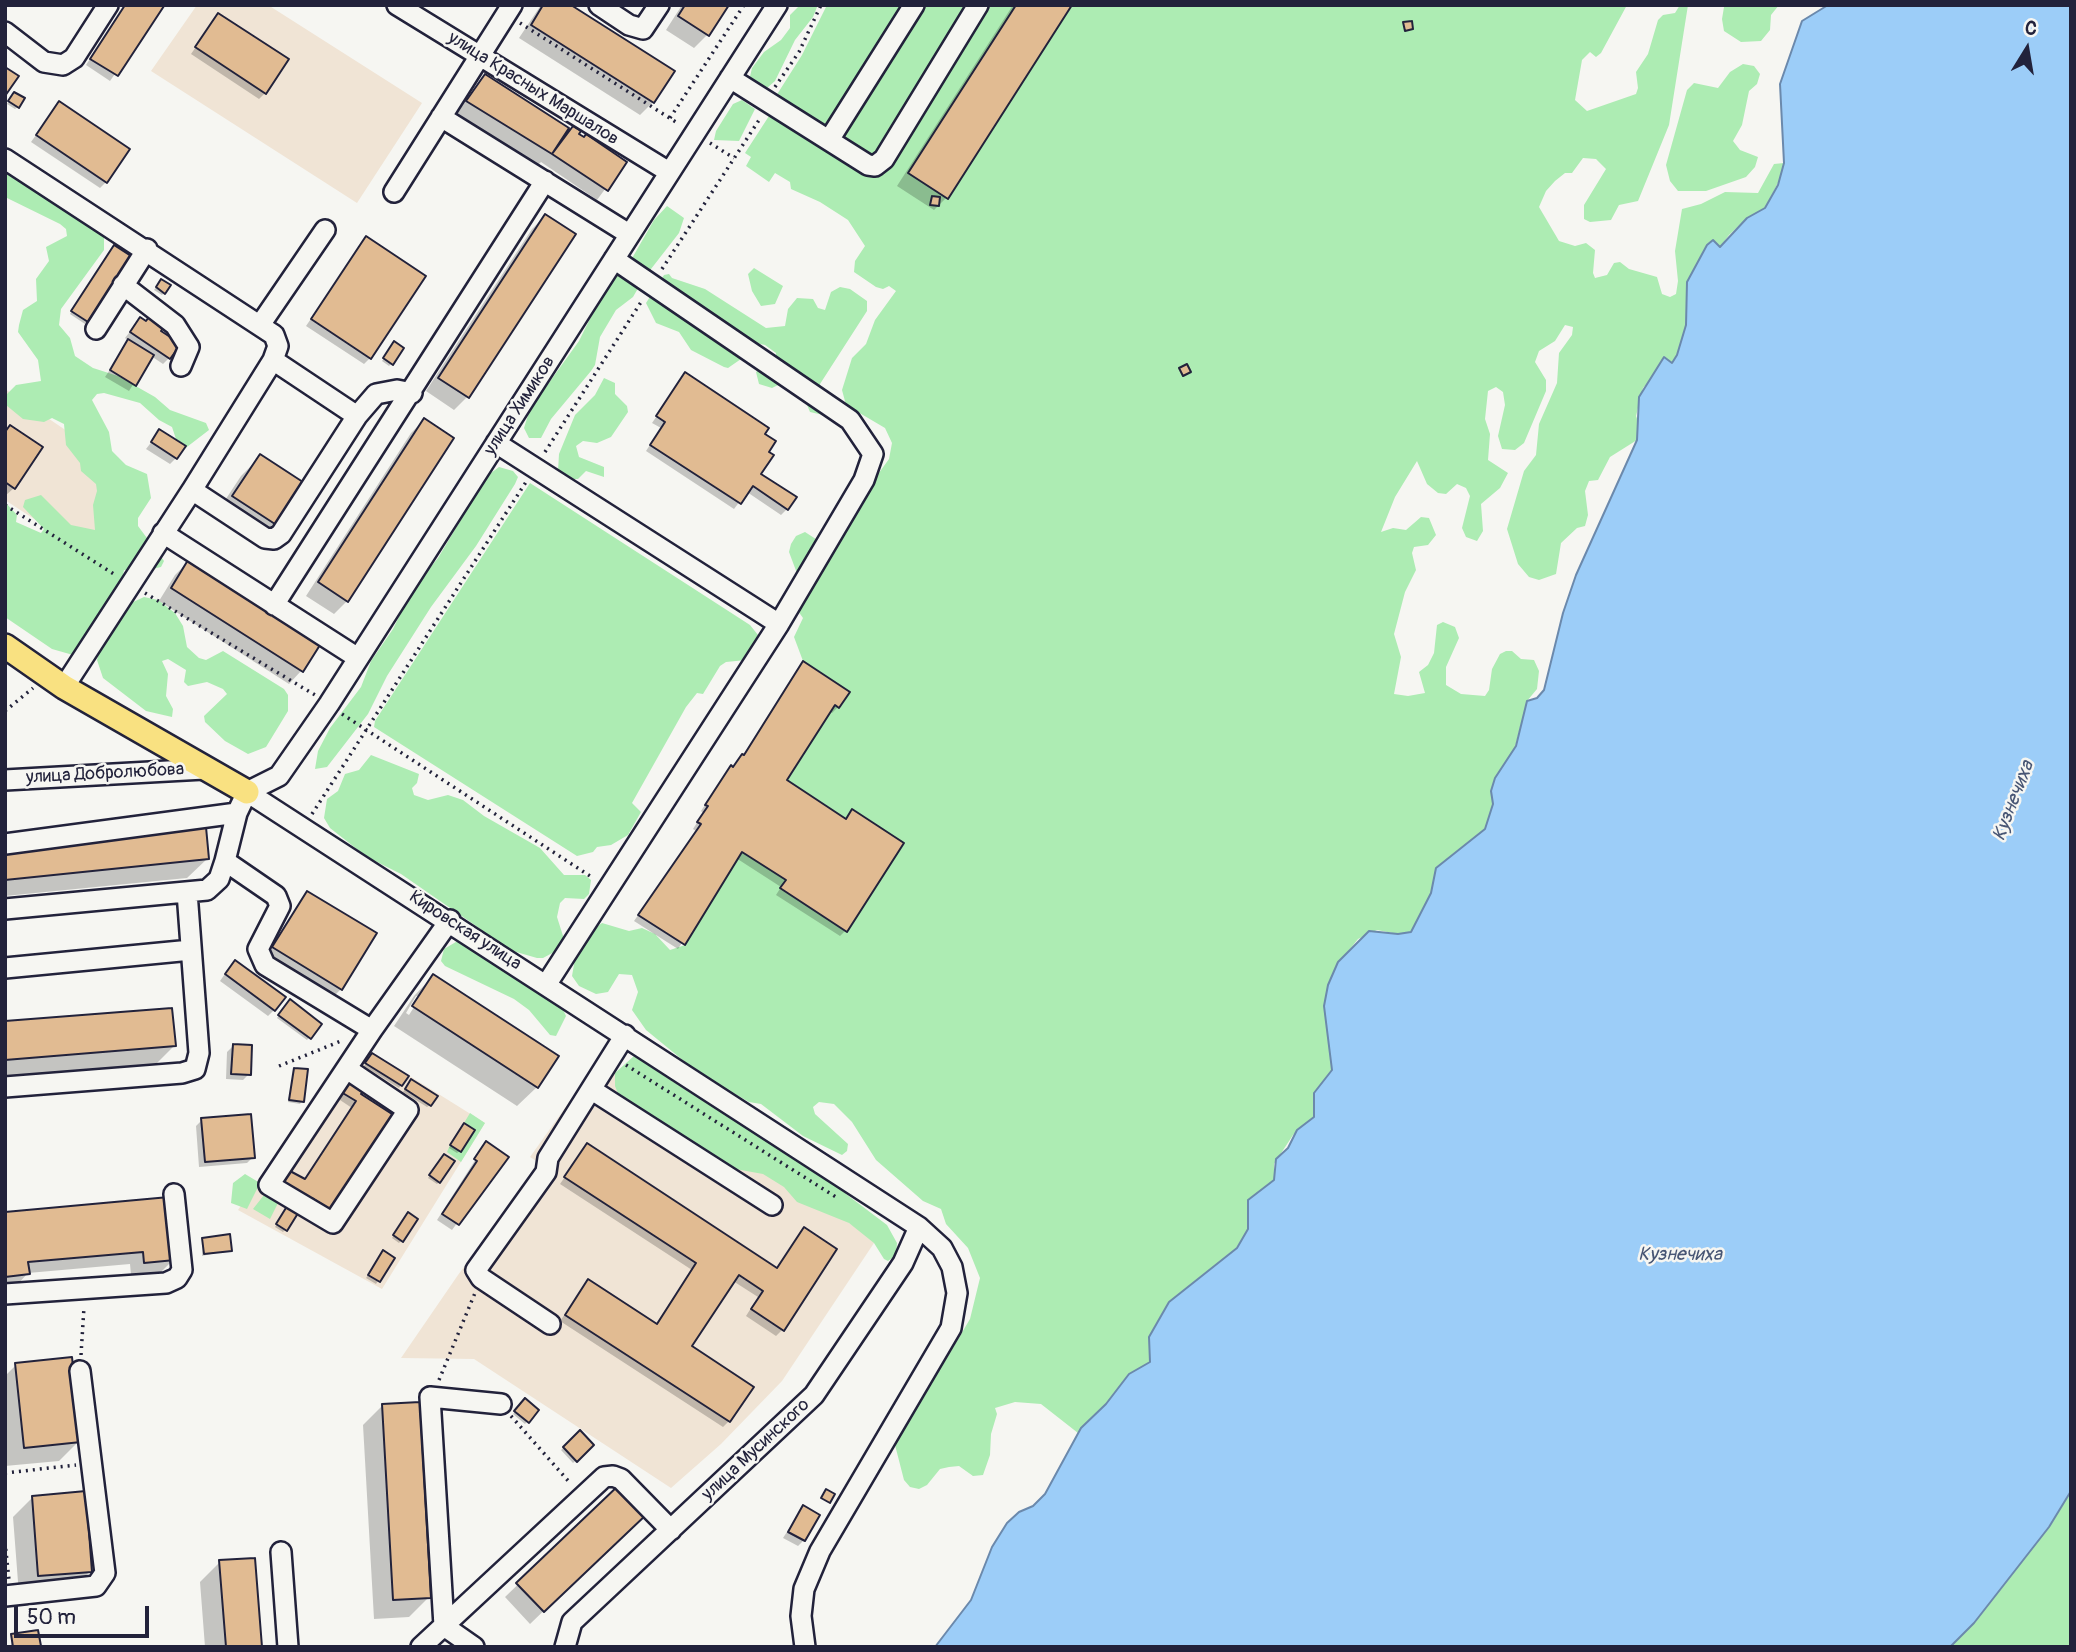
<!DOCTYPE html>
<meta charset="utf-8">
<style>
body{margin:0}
#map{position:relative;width:2076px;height:1652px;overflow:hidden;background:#f6f6f2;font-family:Pangolin,sans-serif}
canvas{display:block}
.frame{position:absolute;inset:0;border:7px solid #22223b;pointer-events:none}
.north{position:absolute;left:1992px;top:14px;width:70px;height:70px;-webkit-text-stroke:5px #f6f6f2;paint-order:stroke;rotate:11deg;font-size:19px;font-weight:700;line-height:28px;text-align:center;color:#22223b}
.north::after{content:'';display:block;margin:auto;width:24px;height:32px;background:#22223b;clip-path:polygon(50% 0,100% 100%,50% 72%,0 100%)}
.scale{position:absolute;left:14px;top:1606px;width:135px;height:32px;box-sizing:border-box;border:4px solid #22223b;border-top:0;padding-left:9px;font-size:21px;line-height:24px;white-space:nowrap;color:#22223b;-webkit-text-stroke:5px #f6f6f2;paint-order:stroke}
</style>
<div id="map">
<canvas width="2076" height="1652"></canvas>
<div class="frame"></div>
<div class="north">С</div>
<div class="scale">50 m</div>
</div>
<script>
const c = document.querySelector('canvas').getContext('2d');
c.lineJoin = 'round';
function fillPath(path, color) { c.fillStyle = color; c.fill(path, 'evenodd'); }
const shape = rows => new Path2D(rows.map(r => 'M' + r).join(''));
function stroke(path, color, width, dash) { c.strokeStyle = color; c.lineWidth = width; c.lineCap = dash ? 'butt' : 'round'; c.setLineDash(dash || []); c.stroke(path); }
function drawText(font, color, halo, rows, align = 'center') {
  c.font = font + ' Pangolin,sans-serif'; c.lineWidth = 5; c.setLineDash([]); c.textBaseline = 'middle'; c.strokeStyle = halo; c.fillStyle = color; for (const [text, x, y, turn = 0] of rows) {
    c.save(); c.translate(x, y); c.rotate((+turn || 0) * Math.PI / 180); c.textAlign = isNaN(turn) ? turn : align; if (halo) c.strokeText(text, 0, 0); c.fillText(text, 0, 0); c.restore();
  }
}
fillPath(shape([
 [197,5,268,5,422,103,357,203,151,71],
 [5,389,145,484,97,560,5,500],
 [352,1040,485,1123,382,1289,238,1210],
 [597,1063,876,1240,782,1381,721,1444,671,1488,474,1359,401,1358,458,1275,541,1164,530,1157]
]), '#f0e4d5');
fillPath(shape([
 [800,5,817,7,813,17,795,40,775,81,767,88,757,86,749,81,752,68,764,52,781,40,790,28,790,15],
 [827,5,1627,5,1601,53,1596,57,1590,52,1582,60,1575,100,1587,111,1636,94,1638,88,1636,72,1648,54,1658,20,1663,15,1675,13,1680,5,1688,5,1669,125,1638,201,1619,205,1611,220,1590,222,1584,219,1584,205,1606,169,1596,159,1583,158,1572,173,1565,173,1555,181,1546,191,1539,207,1559,241,1575,246,1586,243,1595,250,1593,273,1595,278,1607,275,1614,263,1620,262,1629,269,1657,277,1662,294,1670,297,1676,294,1678,281,1675,251,1682,209,1701,204,1725,192,1758,193,1774,164,1784,163,1782,175,1765,208,1747,218,1729,235,1687,291,1686,325,1677,355,1672,363,1664,357,1656,374,1643,388,1636,416,1639,424,1637,440,1610,457,1598,480,1589,481,1585,491,1588,515,1585,526,1577,528,1561,543,1556,574,1539,580,1529,577,1518,564,1507,529,1524,471,1536,455,1539,424,1557,383,1559,353,1572,335,1573,327,1565,325,1555,341,1539,351,1535,362,1546,380,1546,391,1524,443,1515,450,1502,449,1498,436,1505,405,1503,392,1496,387,1488,391,1485,419,1490,434,1488,460,1508,473,1500,488,1481,504,1483,531,1477,541,1466,537,1462,528,1470,496,1466,488,1457,484,1446,494,1438,493,1427,484,1417,461,1395,497,1381,532,1393,528,1406,530,1421,517,1429,518,1436,535,1428,545,1414,547,1412,553,1416,570,1405,592,1394,634,1401,657,1394,694,1408,696,1425,693,1419,672,1428,665,1434,653,1437,625,1443,622,1455,627,1459,638,1446,667,1446,685,1461,694,1485,696,1489,690,1492,669,1500,654,1506,651,1512,651,1521,659,1534,660,1539,671,1537,689,1527,701,1514,751,1495,778,1491,791,1493,804,1485,829,1436,868,1431,893,1411,932,1398,934,1377,930,1358,939,1335,968,1326,1019,1332,1070,1315,1093,1314,1117,1293,1135,1274,1164,1274,1180,1248,1200,1248,1229,1237,1248,1166,1307,1149,1337,1150,1362,1129,1374,1106,1404,1078,1433,1041,1404,1015,1402,995,1408,997,1414,991,1434,990,1455,983,1475,973,1476,959,1466,949,1467,940,1469,927,1485,919,1489,910,1487,904,1480,895,1445,970,1319,980,1278,968,1248,946,1224,941,1209,923,1201,876,1160,852,1122,834,1104,819,1102,813,1107,815,1114,848,1144,847,1151,842,1155,803,1136,761,1104,749,1102,701,1075,646,1030,632,1010,638,992,632,975,619,974,608,992,596,994,579,986,572,976,576,953,591,931,602,923,629,931,642,928,655,934,670,950,685,945,742,852,786,880,781,889,847,931,904,843,853,809,846,819,787,780,835,705,840,708,850,692,803,661,794,637,803,618,798,611,798,576,789,552,791,544,796,536,805,532,822,543,857,513,863,505,868,488,889,459,892,443,885,428,846,405,842,390,852,358,866,344,875,320,896,291,889,286,883,289,876,287,854,272,855,261,865,246,848,220,820,202,791,189,790,182,775,173,769,182,746,166,751,157,745,153,780,99,776,96,802,55],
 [1779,5,1771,15,1770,30,1761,41,1741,42,1724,31,1722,19,1724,7],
 [1743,64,1754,66,1760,74,1757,84,1749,91,1742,125,1733,141,1740,150,1758,157,1755,167,1746,177,1706,191,1678,191,1670,181,1666,165,1687,90,1694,83,1718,88,1730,72],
 [742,100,755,109,739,141,714,140,716,131,733,104],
 [5,172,104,234,104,250,61,309,59,325,70,338,75,356,93,368,118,376,155,397,170,410,206,423,209,430,183,450,186,446,176,439,172,427,159,420,140,403,104,393,97,394,92,400,109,432,112,451,126,465,147,474,151,498,138,518,138,526,164,561,161,567,139,572,124,570,121,585,73,655,52,649,5,617,5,502,17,515,16,522,41,533,44,529,23,507,25,500,41,495,71,525,95,530,93,505,97,491,96,484,81,471,80,463,66,445,64,424,52,418,44,422,23,419,6,405,5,396,16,385,41,381,38,360,18,332,19,325,23,310,37,301,36,279,49,261,46,247,67,236,66,229,60,224,5,197],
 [667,206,684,218,679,233,644,278,633,297,616,310,600,337,595,365,591,371,551,419,541,438,529,438,524,428,530,409,579,341,606,286,627,267,654,220],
 [754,268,783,286,775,304,761,306,752,291,748,274],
 [669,274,672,278,705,289,766,328,785,326,788,309,797,298,813,299,818,308,825,310,831,292,840,287,850,289,867,301,867,311,820,384,825,410,823,415,810,412,805,400,784,382,772,388,759,384,756,372,776,357,776,353,765,345,752,342,741,359,728,368,724,367,691,350,679,332,656,323,646,303,664,275],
 [604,378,615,383,615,394,627,406,628,412,611,437,597,443,583,441,576,446,579,457,604,467,604,477,586,471,578,479,570,479,558,471,559,454,575,415,595,395],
 [499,467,513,471,518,477,515,484,476,546,431,607,387,676,368,714,327,767,315,769,318,751,330,728,361,687,371,661,393,629,412,590,438,558,487,476],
 [530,483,750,625,758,635,746,660,726,662,720,666,703,694,697,693,686,707,632,803,641,812,628,835,611,845,597,847,593,852,577,856,374,727,375,721],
 [144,597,158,600,175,613,183,626,187,647,199,658,206,660,223,651,284,689,288,695,288,711,266,747,248,754,225,741,205,722,204,716,227,694,223,689,207,682,188,686,184,682,186,670,168,659,162,661,168,674,166,696,173,709,172,717,146,711,103,678,97,660,100,648,131,603],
 [371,755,419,774,417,783,412,788,414,795,428,800,448,795,463,800,484,816,540,848,564,875,585,875,591,880,589,894,584,899,565,898,560,903,557,917,564,939,556,951,543,958,537,958,499,947,479,928,401,874,367,857,330,828,324,818,327,799,338,791,345,774,359,770],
 [461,939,560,1003,566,1016,556,1036,550,1035,529,1010,514,999,445,966,441,961,444,949],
 [634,1056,692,1094,722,1108,797,1159,835,1179,846,1194,887,1225,897,1243,896,1255,888,1261,884,1259,874,1243,849,1223,797,1202,784,1187,763,1174,730,1168,619,1096,615,1086,615,1073],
 [470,1113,485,1123,461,1162,447,1152,450,1145,461,1151,475,1131,464,1123],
 [245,1174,260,1183,247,1209,231,1203,233,1183],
 [268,1190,281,1197,270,1219,253,1209],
 [2071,1491,2071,1647,1950,1647,1974,1623,2049,1527]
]), '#adecb3');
const water = shape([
 [1828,5,2071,5,2071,1491,2049,1527,1974,1623,1950,1647,935,1647,971,1600,992,1547,1007,1523,1019,1512,1033,1506,1045,1494,1081,1428,1106,1404,1129,1374,1150,1362,1149,1337,1169,1302,1237,1248,1248,1229,1248,1200,1274,1180,1276,1159,1288,1148,1297,1130,1314,1117,1314,1093,1332,1070,1324,1006,1328,985,1338,962,1369,931,1398,934,1411,932,1431,893,1436,868,1485,829,1493,804,1491,791,1495,778,1516,746,1527,701,1537,698,1544,690,1563,613,1576,575,1637,440,1639,397,1664,357,1672,363,1677,355,1686,325,1687,282,1707,245,1713,240,1720,247,1747,218,1765,208,1778,185,1784,163,1780,84,1802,21,1828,5]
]);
fillPath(water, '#9ccdf8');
stroke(water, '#6b89ac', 2);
fillPath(shape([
 [125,5,162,6,110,81,86,65],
 [541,5,568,5,653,102,640,115,519,38],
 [682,5,727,5,707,35,694,48,666,30],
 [1013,5,1070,5,947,197,934,210,897,186],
 [218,15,265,93,259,99,191,54],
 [485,76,560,142,574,128,577,135,625,162,597,200,541,162,537,166,455,115],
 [12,96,18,107,15,109,7,104],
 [59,103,106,182,100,188,31,142],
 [545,216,467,397,454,410,426,391,532,229],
 [366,238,370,358,364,364,306,326],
 [111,250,87,321,85,324,70,314],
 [159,283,164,292,162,295,154,290],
 [140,319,159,331,169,358,163,364,151,356,129,391,105,377,129,341,125,338],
 [392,346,392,363,389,366,382,361],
 [685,375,763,434,767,452,759,474,787,509,781,515,747,492,734,509,646,451,661,428,652,423],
 [424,420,347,601,334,614,306,596,411,433],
 [160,431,176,458,170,464,146,449],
 [5,432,14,488,5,496],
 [260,457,277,525,257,545,214,517,241,476],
 [188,562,301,671,289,684,159,601,175,575],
 [803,663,838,707,832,713,829,711,784,780,845,820,853,811,846,930,840,936,776,895,781,887,736,858,678,949,634,921,696,831,693,829,703,813,701,811,725,774,743,757],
 [5,849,207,859,187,878,5,896],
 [307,893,341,989,335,995,267,954],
 [229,968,274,1010,268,1016,220,981],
 [433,976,537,1087,517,1106,394,1026,414,996],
 [416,996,421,996,409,1015,406,1013],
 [288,1004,320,1024,307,1040,277,1018],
 [5,1023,174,1046,155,1065,5,1077],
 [233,1046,249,1074,243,1080,226,1079,227,1052],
 [369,1058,406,1077,401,1085,399,1088,364,1066],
 [294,1069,302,1101,300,1104,288,1102],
 [409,1083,430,1105,427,1107,403,1092],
 [344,1087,359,1094,331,1210,325,1216,277,1192,290,1173,304,1181,352,1108,337,1098],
 [202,1120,253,1157,247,1163,199,1167,196,1126],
 [462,1128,460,1151,457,1153,449,1148],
 [486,1143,506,1157,452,1230,437,1220],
 [587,1145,776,1269,804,1229,782,1330,776,1336,746,1316,758,1297,733,1281,690,1347,729,1421,723,1427,560,1321,588,1282,655,1325,692,1270,560,1184],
 [442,1158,439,1182,437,1184,428,1178],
 [287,1208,285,1230,283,1232,275,1227],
 [5,1214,173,1260,160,1273,131,1275,130,1264,28,1273,15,1287,5,1288],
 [406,1217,401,1241,399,1243,392,1238],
 [203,1239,230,1250,202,1256],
 [381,1255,392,1258,376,1284,366,1278],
 [16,1365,79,1441,59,1461,5,1466,5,1376],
 [525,1400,537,1410,525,1424,513,1414],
 [383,1405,429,1597,409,1617,374,1619,363,1425],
 [580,1433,592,1445,573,1463,561,1450],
 [620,1486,632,1526,530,1624,505,1597],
 [33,1497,90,1571,71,1591,19,1595,13,1517],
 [803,1507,804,1540,798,1546,783,1538],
 [220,1562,260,1647,205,1647,200,1582],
 [12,1635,39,1646,11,1647]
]), '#0003');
const building = shape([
 [125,5,164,6,118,76,90,59,125,5],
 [543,5,571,5,675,71,654,103,531,25,543,5],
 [685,5,729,5,709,36,678,16,685,5],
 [1016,5,1072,5,948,199,908,173,1016,5],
 [218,13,289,59,266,94,195,47,218,13],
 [1412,21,1413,29,1405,31,1403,22,1412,21],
 [5,67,19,76,5,96,5,67],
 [485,74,569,128,552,154,466,101,485,74],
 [14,92,25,98,19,108,8,101,14,92],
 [59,101,130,149,107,183,36,135,59,101],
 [573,126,581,131,579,134,584,137,586,134,627,162,608,191,552,154,573,126],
 [932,196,940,197,939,206,930,205,932,196],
 [545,214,576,234,469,398,438,378,545,214],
 [366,236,426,276,371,359,311,319,366,236],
 [114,245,131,256,88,322,71,311,114,245],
 [161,279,171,285,165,294,156,287,161,279],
 [151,314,166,324,161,331,181,344,170,359,130,332,140,317,146,321,151,314],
 [128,339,154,355,136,386,110,370,128,339],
 [394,341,404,348,393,365,383,358,394,341],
 [1187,364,1191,372,1183,376,1179,368,1187,364],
 [685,372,769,428,765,434,776,441,769,452,774,455,761,474,797,497,788,510,753,486,741,504,650,445,665,422,656,416,685,372],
 [424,418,454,438,348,602,318,582,424,418],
 [10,425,43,447,15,489,5,482,5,432,10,425],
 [159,429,186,446,177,459,151,442,159,429],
 [260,454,306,484,278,526,232,496,260,454],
 [188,560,320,645,303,672,171,588,188,560],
 [803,661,850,692,839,708,835,705,787,780,846,819,852,809,904,843,847,932,780,888,786,880,742,852,685,945,638,915,701,824,697,822,708,806,705,805,731,765,733,767,742,754,744,755,803,661],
 [206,827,209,859,5,880,5,847,206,827],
 [307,891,377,933,342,990,272,947,307,891],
 [235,960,286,997,275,1011,225,974,235,960],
 [433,974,559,1056,538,1088,412,1006,433,974],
 [290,999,322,1024,311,1039,278,1015,290,999],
 [172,1008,176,1046,5,1060,5,1021,172,1008],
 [233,1044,252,1045,251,1075,231,1074,233,1044],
 [372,1053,409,1076,402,1086,365,1063,372,1053],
 [294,1068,308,1069,304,1102,289,1100,294,1068],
 [350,1078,365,1088,361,1094,395,1116,332,1211,312,1198,309,1202,281,1185,290,1171,305,1179,356,1101,341,1092,350,1078],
 [411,1079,438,1096,431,1106,405,1089,411,1079],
 [251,1114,255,1158,205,1162,201,1118,251,1114],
 [464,1123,475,1130,461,1152,450,1145,464,1123],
 [486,1141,509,1157,459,1225,442,1214,477,1161,474,1159,486,1141],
 [587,1143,777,1268,804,1227,837,1249,784,1331,751,1309,763,1291,739,1275,692,1346,754,1387,730,1422,565,1315,588,1279,657,1324,696,1263,564,1177,587,1143],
 [444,1154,455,1161,440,1183,429,1175,444,1154],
 [169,1197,175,1260,144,1263,143,1252,28,1262,30,1274,5,1277,5,1212,169,1197],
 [289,1203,300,1210,287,1231,276,1224,289,1203],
 [408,1212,418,1219,403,1242,393,1235,408,1212],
 [230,1234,232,1251,204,1254,202,1238,230,1234],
 [383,1250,395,1258,380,1282,368,1275,383,1250],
 [72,1357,81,1442,24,1448,15,1363,72,1357],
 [525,1398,539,1410,529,1423,514,1411,525,1398],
 [420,1402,431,1598,393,1600,382,1404,420,1402],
 [580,1430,594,1445,577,1462,563,1447,580,1430],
 [620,1484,648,1513,544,1612,516,1583,620,1484],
 [826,1489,835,1494,830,1503,821,1498,826,1489],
 [86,1491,92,1572,38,1576,32,1496,86,1491],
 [803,1505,820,1515,805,1541,788,1532,803,1505],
 [255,1558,262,1647,226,1647,219,1560,255,1558],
 [38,1630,41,1646,13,1647,11,1634,38,1630]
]);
fillPath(building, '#e1bb92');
stroke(building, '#22223b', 2);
const minor = shape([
 [397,5,669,172],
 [599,5,629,25,643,29,659,5],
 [5,32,44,62,63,65,74,58,108,5],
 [730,78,868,165,875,166,884,159,978,5],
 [441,117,629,234],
 [829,140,914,5],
 [5,159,274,335,278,346,273,360,192,490],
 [394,192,512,5],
 [614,259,850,420,873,454,864,480,779,624],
 [123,285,175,325,189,347,181,366],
 [260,325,325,230],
 [96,329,147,249],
 [357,416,376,394,397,390,412,393],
 [496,443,779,624,546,985],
 [163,533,358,658],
 [274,605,545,181],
 [64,687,192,490,265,538,274,539,281,534,357,416,273,360],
 [5,780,204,769],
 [247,792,919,1227,942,1248,952,1267,957,1293,951,1328,820,1551,804,1589,801,1616,805,1647],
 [247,792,279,776,329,704,777,5],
 [247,792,237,813,225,861,276,896,280,906,258,949,265,965,372,1030,450,920],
 [5,844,237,813],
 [5,909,207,890,219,879,225,861],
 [5,968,191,950],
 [347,1069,408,1110,333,1223,269,1185,372,1030],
 [5,1087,182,1073,195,1069,199,1053,187,892],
 [592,1090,772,1205],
 [5,1294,166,1283,177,1278,182,1270,174,1194],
 [550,1324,481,1278,476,1270,546,1172,548,1158,625,1035],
 [281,1552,288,1647],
 [5,1596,96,1586,105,1573,80,1371],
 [421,1647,604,1477,613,1476,621,1479,671,1530],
 [474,1647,444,1626,430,1397,501,1404],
 [565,1647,572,1622,814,1395,903,1263,919,1227]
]);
const major = shape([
 [5,646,64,687,247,792]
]);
stroke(minor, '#22223b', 24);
stroke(major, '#22223b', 28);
stroke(shape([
 [520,23,679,124],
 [775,87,799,52,821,5],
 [670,118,744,5],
 [710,143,734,158],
 [662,269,761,117],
 [545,452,643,299],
 [5,505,117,576],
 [145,593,315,695],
 [5,711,33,688],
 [342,714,593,878],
 [312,814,526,482],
 [626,1065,836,1197],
 [279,1066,341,1041],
 [81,1355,84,1307],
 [439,1380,475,1293],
 [511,1416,571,1484],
 [5,1473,76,1465],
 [5,1542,9,1580]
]), '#22223b', 3.5, [2, 5]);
stroke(minor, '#f6f6f2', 19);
stroke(major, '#f9e181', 23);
drawText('18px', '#22223b', '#f6f6f2', [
 ["улица Красных Маршалов",533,89,32],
 ["улица Химиков",520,406,-57],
 ["улица Добролюбова",105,774,-3],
 ["Кировская улица",465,931,33],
 ["улица Мусинского",756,1450,-43]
]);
drawText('italic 19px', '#475574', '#f6f6f2', [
 ["Кузнечиха",2014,801,-69],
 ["Кузнечиха",1680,1255]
]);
</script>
